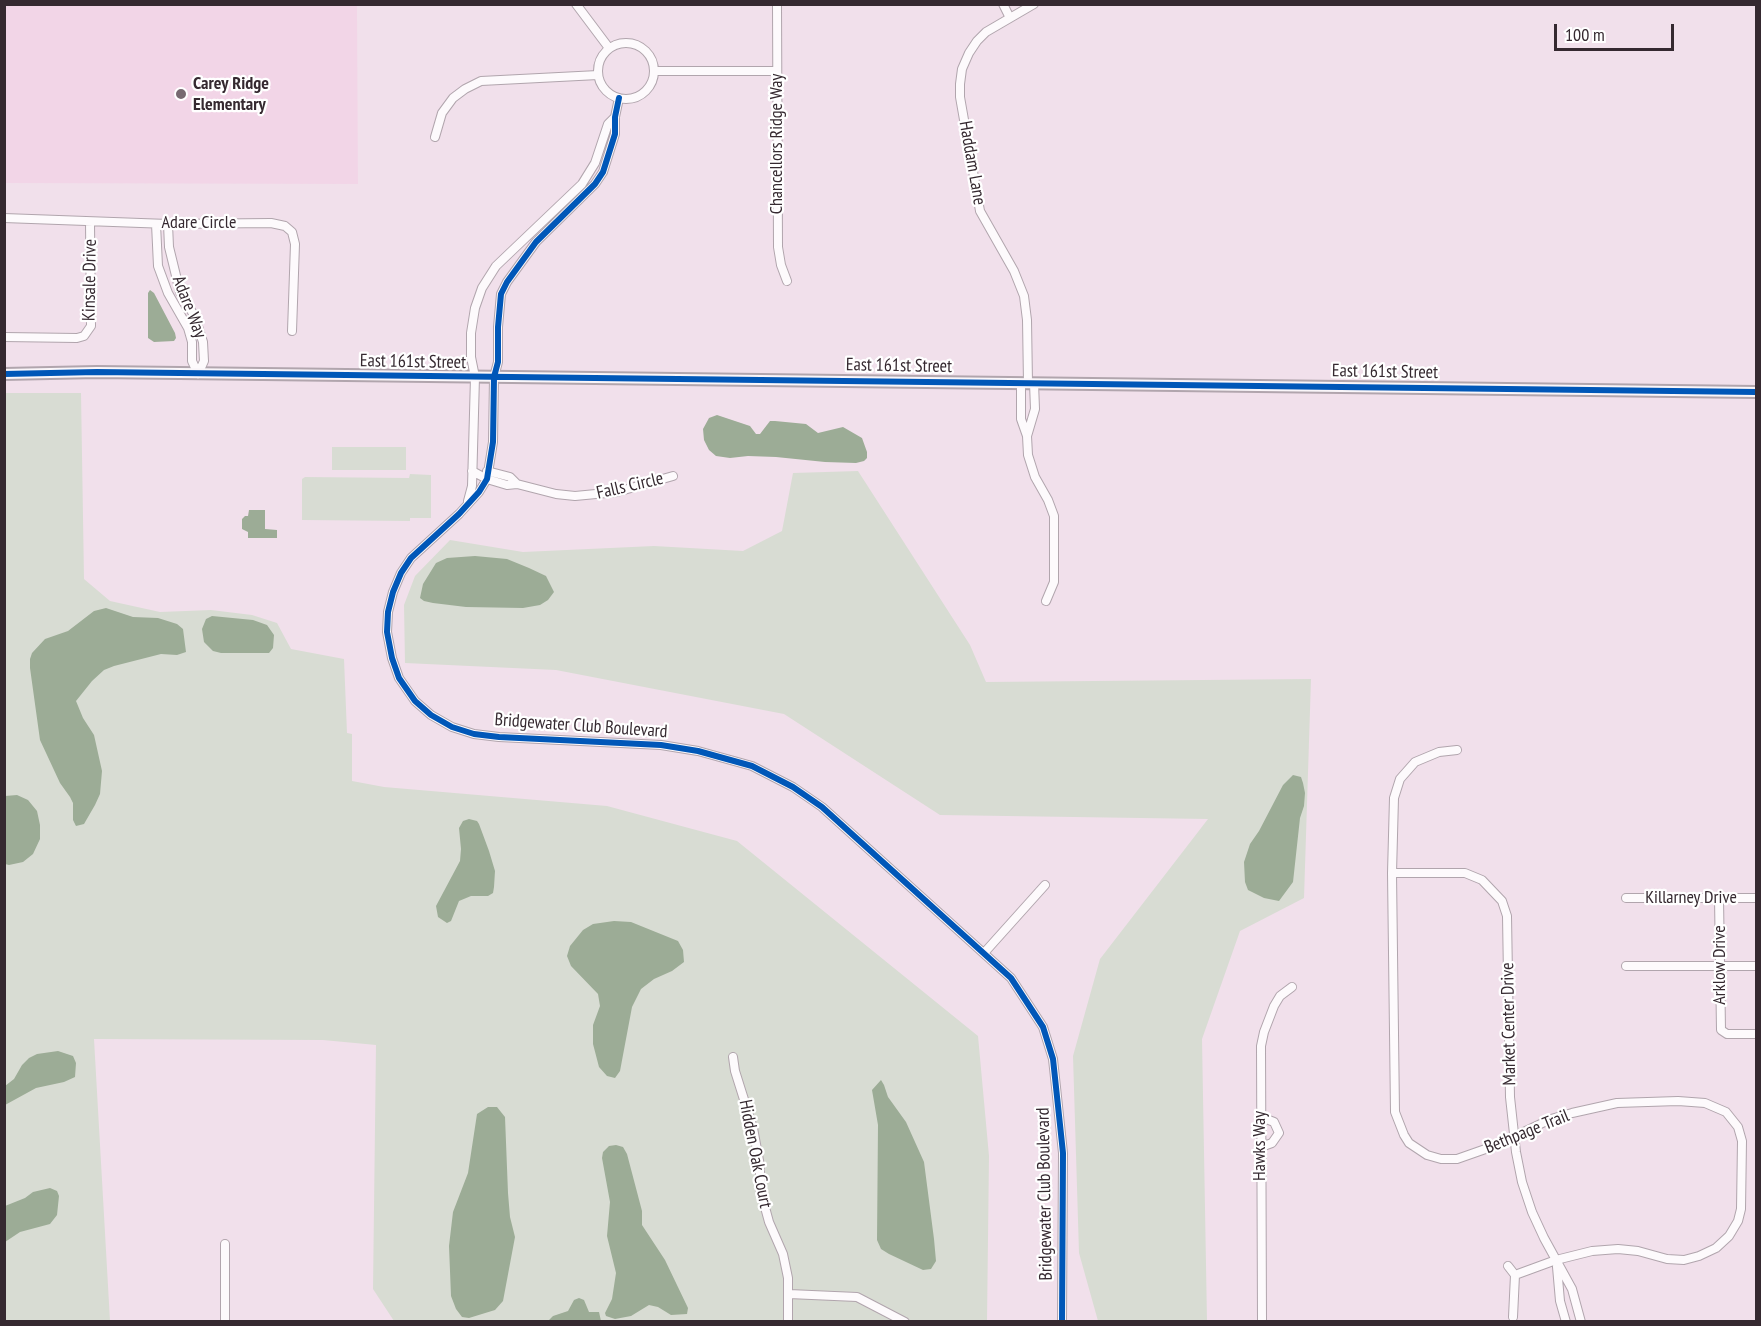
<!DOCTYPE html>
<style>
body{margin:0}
#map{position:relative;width:1761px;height:1326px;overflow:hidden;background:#f1e0eb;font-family:"PT Sans Narrow",sans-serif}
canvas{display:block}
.frame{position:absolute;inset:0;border:6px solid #352930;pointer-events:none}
.scale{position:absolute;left:1554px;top:24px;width:120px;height:27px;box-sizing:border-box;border:3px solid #352930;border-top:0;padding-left:8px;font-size:18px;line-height:21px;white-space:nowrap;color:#352930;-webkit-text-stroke:4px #fff;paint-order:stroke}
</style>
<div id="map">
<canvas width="1761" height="1326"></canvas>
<div class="frame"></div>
<div class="scale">100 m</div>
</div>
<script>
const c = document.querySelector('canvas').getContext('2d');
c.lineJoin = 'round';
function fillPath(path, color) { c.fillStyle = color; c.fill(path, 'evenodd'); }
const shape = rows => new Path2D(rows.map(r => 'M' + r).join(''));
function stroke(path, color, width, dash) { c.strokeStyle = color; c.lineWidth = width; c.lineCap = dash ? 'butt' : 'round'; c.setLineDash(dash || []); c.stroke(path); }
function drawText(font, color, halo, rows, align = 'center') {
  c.font = font + ' "PT Sans Narrow",sans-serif'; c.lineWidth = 4.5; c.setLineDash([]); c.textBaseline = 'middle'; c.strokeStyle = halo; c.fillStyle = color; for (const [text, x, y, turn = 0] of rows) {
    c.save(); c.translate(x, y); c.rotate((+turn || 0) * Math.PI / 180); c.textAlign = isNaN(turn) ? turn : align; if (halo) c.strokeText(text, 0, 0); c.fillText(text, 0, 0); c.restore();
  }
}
fillPath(shape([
 [5,4,357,5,358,184,5,183]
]), '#f2d5e7');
fillPath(shape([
 [5,393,81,393,84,579,110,601,160,612,211,610,252,615,277,623,291,649,344,659,347,733,352,734,352,781,384,787,607,806,737,841,978,1036,989,1156,987,1321,394,1321,373,1289,376,1045,323,1040,94,1039,110,1321,5,1322],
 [332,447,406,447,406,470,332,470],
 [858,471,970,645,986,682,1311,679,1304,898,1240,931,1202,1039,1207,1321,1098,1321,1079,1253,1073,1056,1100,959,1208,819,940,815,784,714,556,670,405,663,404,605,415,576,450,540,523,552,654,546,743,551,782,531,793,473],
 [410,474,431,475,431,518,410,518,410,521,302,520,302,479,305,477,409,478]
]), '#d8dcd3');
fillPath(shape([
 [150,290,154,293,175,333,176,338,174,341,154,342,148,338,148,293],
 [717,415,750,426,756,434,760,434,770,421,775,421,806,424,818,433,843,427,862,438,867,452,867,458,864,461,856,463,825,462,776,457,748,456,730,458,716,456,709,450,704,440,703,429,709,418],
 [249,510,265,510,265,529,277,530,277,538,248,538,248,532,242,529,242,519,245,516,248,516],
 [475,556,507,559,529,568,546,576,554,592,548,600,540,605,523,608,466,607,433,603,424,601,420,598,423,584,436,563,447,558],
 [106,608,133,617,158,618,177,624,183,629,186,652,177,655,161,654,114,666,104,670,92,681,76,701,83,718,94,735,102,771,100,794,95,805,84,824,76,826,73,820,73,803,70,797,60,783,40,740,30,668,30,659,32,653,45,639,68,631,94,611],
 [212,616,253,620,267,625,274,635,273,648,269,653,221,653,213,651,204,642,202,629,206,619],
 [1293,775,1301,777,1303,783,1305,793,1304,806,1300,818,1293,882,1279,901,1264,898,1248,890,1245,882,1244,862,1250,844,1259,831,1283,785],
 [17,795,28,800,37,811,40,825,40,839,33,854,23,862,9,865,5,864,5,796],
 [469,819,477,821,479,824,489,851,495,871,494,887,493,893,488,896,471,896,459,901,451,921,447,923,438,917,436,906,460,861,461,849,459,828,463,821],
 [614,921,631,922,678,941,683,950,684,962,672,971,654,979,641,989,632,1007,620,1071,615,1078,607,1076,599,1067,593,1044,593,1025,600,1006,598,994,571,966,567,956,570,946,583,930,593,924],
 [58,1051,73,1056,76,1063,75,1077,64,1082,36,1088,5,1105,5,1086,14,1079,22,1065,29,1058,37,1054],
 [881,1080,884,1085,888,1097,906,1122,924,1162,934,1239,936,1261,931,1269,923,1270,889,1254,881,1249,877,1240,878,1125,872,1090],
 [488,1107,497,1107,505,1117,508,1193,510,1217,515,1237,503,1301,495,1310,469,1318,462,1317,456,1309,451,1296,449,1246,453,1212,468,1173,477,1114],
 [616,1145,623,1147,627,1154,642,1211,642,1225,665,1260,688,1308,687,1314,671,1315,658,1307,649,1305,631,1316,615,1319,606,1316,605,1313,612,1299,616,1273,607,1236,610,1202,602,1158,603,1152,609,1146],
 [50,1188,57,1191,59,1196,57,1215,50,1224,20,1232,5,1242,5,1206,25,1198,33,1192],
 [579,1298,584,1300,589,1312,599,1312,601,1321,548,1321,553,1316,568,1311,574,1300]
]), '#9cac96');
const street = shape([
 [576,4,609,48],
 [777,4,778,247,781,265,787,281],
 [1003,4,1010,18],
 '598 71a28 28 0 1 1 56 0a28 28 0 1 1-56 0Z',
 [654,71,777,71],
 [619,98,615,117,615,134,603,172,595,184,536,242,507,282,501,294,498,327,498,362,494,377,493,442,487,479,479,492,459,514,411,558,401,573,393,592,388,612,387,632,392,658,399,678,415,701,431,715,452,727,474,734,499,737,661,745,698,751,752,766,793,787,822,807,1011,978,1043,1027,1053,1059,1063,1153,1062,1322],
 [435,137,442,113,453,98,465,89,481,81,598,75],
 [4,218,168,224,271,223,285,226,292,232,295,244,292,331],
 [156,224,158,266,168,293,188,328,192,342,192,361,198,374],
 [168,224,169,247,180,292,195,317,203,342,204,361,198,374],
 [4,337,77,338,84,336,91,326,90,222],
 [1021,383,1021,419,1027,436],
 [1028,383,1027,320,1024,296,1014,271,980,211,960,97,960,84,962,69,969,53,977,41,986,32,1034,4],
 [1034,383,1035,409,1027,436,1028,455,1035,477,1048,500,1054,516,1054,582,1046,601],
 [472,471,487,479,507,485,517,484,556,494,575,496,617,492,673,476],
 [487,471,510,477,517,484],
 [468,501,472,486,475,377,471,357,471,333,475,308,482,288,496,266,582,184,595,163,608,124,615,117],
 [1457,750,1439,752,1415,762,1400,779,1394,798,1392,873,1395,1112,1404,1135,1409,1143,1427,1155,1441,1159,1457,1159,1494,1146,1551,1119,1572,1113,1617,1103,1678,1101,1705,1103,1726,1112,1738,1127,1742,1141,1741,1209,1738,1221,1729,1236,1716,1248,1699,1256,1684,1260,1667,1259,1638,1251,1618,1249,1592,1251,1556,1260,1515,1275,1513,1317],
 [1392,873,1465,873,1482,880,1502,901,1507,916,1510,1097,1516,1152,1522,1182,1532,1212,1544,1238,1572,1289,1581,1322],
 [1626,898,1756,898],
 [1719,898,1721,1030,1727,1034,1756,1034],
 [984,953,1045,885],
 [1626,966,1756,966],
 [733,1057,735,1071,753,1128,760,1166,760,1189,769,1222,783,1254,788,1278,788,1322],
 [1261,1117,1274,1122,1279,1133,1272,1143,1261,1147],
 [225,1244,225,1322],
 [1508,1266,1515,1275],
 [1557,1267,1560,1301,1566,1322],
 [789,1294,857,1297,905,1322],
 [1262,1322,1261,1046,1264,1032,1274,1006,1280,996,1292,987]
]);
const secondary = shape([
 [4,374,97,372,1756,392]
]);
stroke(street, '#b1a5ad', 10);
stroke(secondary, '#b1a5ad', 14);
stroke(street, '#fdfafc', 8);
stroke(secondary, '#faf6f9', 10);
stroke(shape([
 [619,98,615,117,615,134,603,172,595,184,536,242,507,282,501,294,498,327,498,362,494,377,493,442,487,479,479,492,459,514,411,558,401,573,393,592,388,612,387,632,392,658,399,678,415,701,431,715,452,727,474,734,499,737,661,745,698,751,752,766,793,787,822,807,1011,978,1043,1027,1053,1059,1063,1153,1062,1322],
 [4,374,97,372,1756,392]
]), '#0057b8', 6);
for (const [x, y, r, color] of [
 [181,94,6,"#776971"]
]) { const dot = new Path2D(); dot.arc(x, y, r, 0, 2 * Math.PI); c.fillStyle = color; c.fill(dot); stroke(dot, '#fff', 2); }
drawText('bold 18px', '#352930', '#fff', [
 ["Carey Ridge",193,84],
 ["Elementary",193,105]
], 'left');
drawText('18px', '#352930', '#fff', [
 ["Chancellors Ridge Way",777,144,-90],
 ["Haddam Lane",972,163,80],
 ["Adare Circle",199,223],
 ["Kinsale Drive",90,280,-89],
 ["Adare Way",189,307,69],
 ["East 161st Street",413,362,1],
 ["East 161st Street",899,366,1],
 ["East 161st Street",1385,372,1],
 ["Falls Circle",630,486,-13],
 ["Bridgewater Club Boulevard",581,726,4],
 ["Killarney Drive",1691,898],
 ["Arklow Drive",1720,965,-90],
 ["Market Center Drive",1509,1024,-91],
 ["Bethpage Trail",1527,1132,-22],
 ["Hawks Way",1260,1146,-90],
 ["Hidden Oak Court",755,1154,79],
 ["Bridgewater Club Boulevard",1045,1194,-91]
]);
</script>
